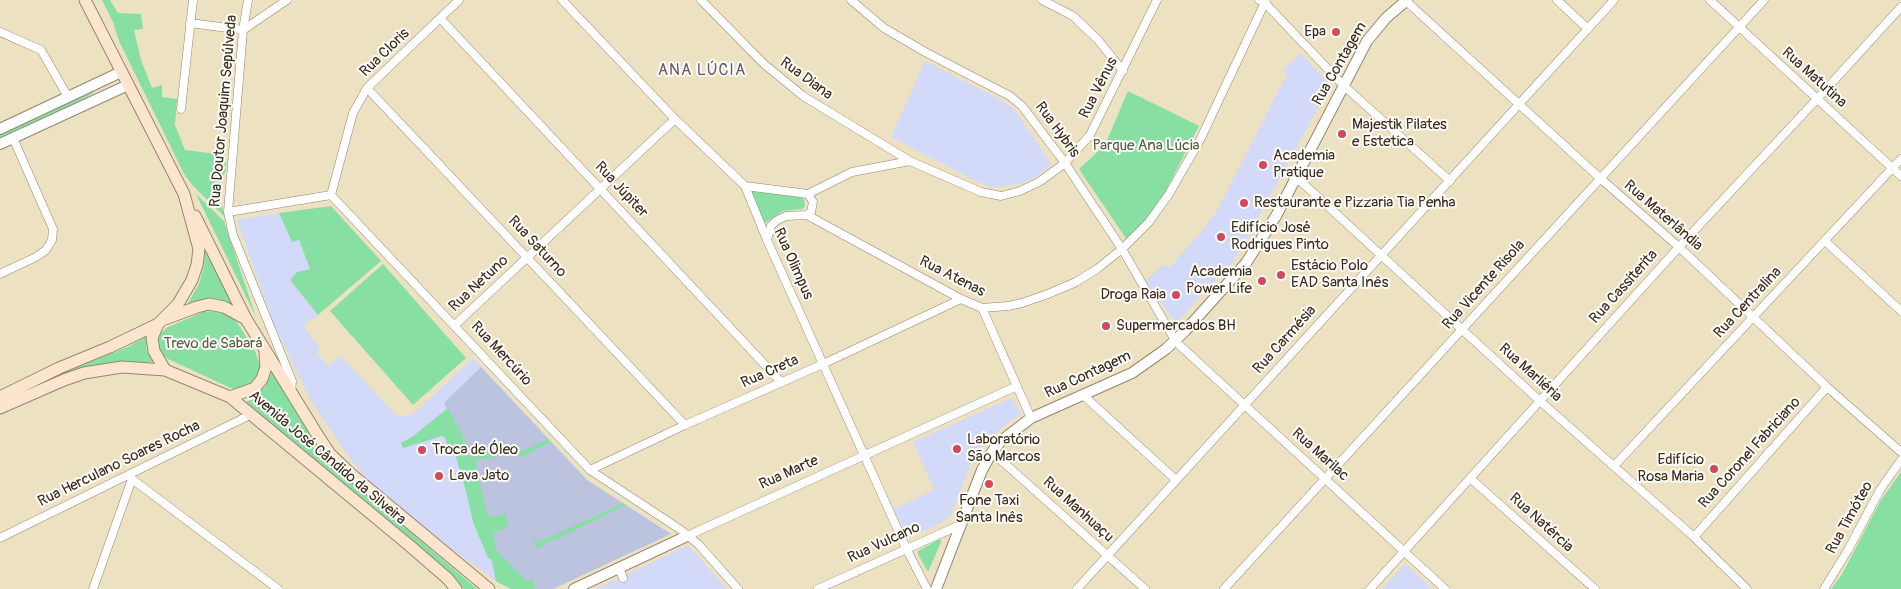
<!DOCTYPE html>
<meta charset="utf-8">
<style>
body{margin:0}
canvas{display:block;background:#ece2c1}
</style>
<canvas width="1901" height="589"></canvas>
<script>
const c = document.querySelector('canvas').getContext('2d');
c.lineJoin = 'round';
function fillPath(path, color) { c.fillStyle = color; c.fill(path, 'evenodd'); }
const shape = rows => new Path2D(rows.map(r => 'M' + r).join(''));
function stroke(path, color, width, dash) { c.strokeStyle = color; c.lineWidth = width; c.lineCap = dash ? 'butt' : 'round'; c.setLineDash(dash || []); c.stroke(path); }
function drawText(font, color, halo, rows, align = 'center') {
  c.font = font + ' Pangolin,sans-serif'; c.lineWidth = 4; c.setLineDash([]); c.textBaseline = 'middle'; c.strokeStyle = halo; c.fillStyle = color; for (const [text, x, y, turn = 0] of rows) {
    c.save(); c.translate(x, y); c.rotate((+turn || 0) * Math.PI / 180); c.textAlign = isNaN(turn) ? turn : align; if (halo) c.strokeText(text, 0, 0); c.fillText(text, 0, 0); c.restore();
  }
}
fillPath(shape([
 [1301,53,1329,84,1325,95,1244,244,1233,261,1176,323,1146,281,1163,264,1169,268,1201,232,1218,209,1287,74,1282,71],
 [925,61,1001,100,1015,110,1051,164,1038,176,1023,183,992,188,974,180,891,137],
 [279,213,292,242,299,239,310,269,290,280,318,315,303,325,320,349,316,352,328,366,341,356,395,414,400,416,407,416,414,413,473,358,587,480,671,534,511,589,496,581,437,538,376,489,351,460,311,401,274,325,237,220],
 [1012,398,1021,414,1005,425,981,448,970,465,951,515,945,521,908,538,894,509,934,490,927,475,930,473,926,471,913,442],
 [688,545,727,589,596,589,645,566],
 [1407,565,1429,586,1432,589,1382,589,1403,566]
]), '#d2d9f9');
fillPath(shape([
 [481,367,587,480,671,534,553,589,511,589,496,581,467,444,444,403]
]), '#bcc3de');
fillPath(shape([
 [102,0,110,0,118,13,141,14,143,29,134,30,141,60,152,88,162,85,162,97,177,99,175,125,185,150,225,155,226,171,218,185,218,193,225,217,194,187,184,174,119,41,113,22],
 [95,91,92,94,66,108,0,138,0,134],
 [1128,91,1199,126,1163,196,1145,220,1127,240,1079,169,1105,145],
 [755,190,804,198,805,206,802,209,783,211,765,223,752,194,752,191],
 [196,194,224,221,256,317],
 [331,206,381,261,318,315,290,280,297,272,310,269,299,240,292,242,279,213],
 [207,248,232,304,222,301,210,300,187,305,199,284,204,266,205,249],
 [383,264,466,358,413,405,330,311],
 [213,311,229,315,237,322,255,351,260,366,257,381,235,390,168,359,161,354,157,342,161,333,168,327,203,312],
 [148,335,146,349,153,362,123,362,86,367,0,403,42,382,130,346],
 [272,372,313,440,339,471,477,589,464,589,454,578,428,553,243,403,251,400,265,387],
 [448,408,467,444,469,457,493,453,494,458,480,459,475,462,488,517,506,514,508,524,506,528,494,532,496,550,526,581,533,579,535,589,511,589,496,581,492,560,488,558,473,522,466,491,455,454,448,447,445,438,442,436,403,448,401,443,413,436],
 [548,439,551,442,521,457,517,457,516,454],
 [1901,472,1901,589,1831,589,1841,576,1881,500],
 [623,503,626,505,536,549,532,533,537,543],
 [938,540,941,540,941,542,928,572,918,554,918,551]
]), '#88dfa3');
const minor = shape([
 [248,0,243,30,228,212,233,235,292,381,291,393],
 [562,0,675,119,745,186,767,240,906,548,927,589],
 [701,0,764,64,803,96,910,161,981,192,1001,196,1020,191,1039,182,1065,163,1090,135,1157,0],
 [851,0,884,28,927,53,1010,96,1022,106,1065,163,1122,249,1176,342,1445,589],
 [1042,0,1073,16,1098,40,1123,71],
 [1259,0,1265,3,1343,85,1450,181],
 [1557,0,1588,29],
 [1710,0,1901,176],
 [1406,1,1601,179,1679,247,1827,387,1901,452],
 [440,18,781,382],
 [190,23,243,30,287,0],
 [0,32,41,50,68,97],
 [367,88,685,425],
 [181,109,193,0],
 [1296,177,1540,401,1694,537,1747,589],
 [745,186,808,194],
 [808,194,852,172,910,161],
 [331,195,590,470,681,530,699,545,738,589],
 [331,195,353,113,367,88,459,0],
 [228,212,331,195],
 [807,215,961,299,982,308,1008,306,1022,303,1048,294,1076,282,1097,269,1122,249,1149,222,1169,194,1200,140,1266,0],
 [767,240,771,226,776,221,786,216,807,215,811,212,813,202,808,194],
 [1825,241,1901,311],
 [0,274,36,257,46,250,52,240,53,229,13,138],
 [982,308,1031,418],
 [455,325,675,119],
 [1083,395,1176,480],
 [992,452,1145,589],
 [1614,466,1901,159],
 [590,470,685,425,823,364,961,299],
 [1470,478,1595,589],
 [132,479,278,589],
 [687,536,1017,386],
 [1694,537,1827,387],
 [0,538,250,415],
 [619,568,623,578],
 [93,589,132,479,130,475],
 [818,589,962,524],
 [1077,589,1614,0],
 [1224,589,1764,0],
 [1370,589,1679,247,1817,99,1901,7],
 [1824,589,1848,550,1880,490,1901,460]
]);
const tertiary = shape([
 [0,129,121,72],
 [0,144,128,85],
 [574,589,687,536],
 [936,589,982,470,992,452,1001,441,1031,418,1132,373,1166,349,1185,331,1246,263,1276,216,1367,41,1386,18,1407,0]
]);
const secondary = shape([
 [195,216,246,319,315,431,330,454,351,474,489,589],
 [165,319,197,307,209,304,224,307,246,319],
 [158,324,152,338,154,351,165,370],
 [0,397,59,368,110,347,158,324,178,304,192,280,197,265,199,249,184,194,85,0],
 [230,397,255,388,262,379,266,367,265,353],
 [0,408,64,380,84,373,122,367,165,370,230,397,410,546,448,579,456,589]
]);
stroke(minor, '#948670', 9);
stroke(tertiary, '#948670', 12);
stroke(secondary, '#948670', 13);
stroke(minor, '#fff', 8);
stroke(tertiary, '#fff', 10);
stroke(secondary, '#fce5cf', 11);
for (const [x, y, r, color] of [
 [1336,32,5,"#d1495b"],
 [1342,134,5,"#d1495b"],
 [1263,165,5,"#d1495b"],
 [1244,203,5,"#d1495b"],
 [1221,237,5,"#d1495b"],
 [1281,275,5,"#d1495b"],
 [1262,281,5,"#d1495b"],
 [1176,295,5,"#d1495b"],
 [1106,326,5,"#d1495b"],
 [957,449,5,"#d1495b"],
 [422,450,5,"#d1495b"],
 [1714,469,5,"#d1495b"],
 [439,476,5,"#d1495b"],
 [989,484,5,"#d1495b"]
]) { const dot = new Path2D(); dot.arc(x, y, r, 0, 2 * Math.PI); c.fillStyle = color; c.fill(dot); stroke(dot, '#fdfcf7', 2); }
drawText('15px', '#3b2a1e', '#fdfcf7', [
 ["Epa",1326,32,"right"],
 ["Majestik Pilates",1352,125],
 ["e Estetica",1352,142],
 ["Academia",1273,156],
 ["Pratique",1273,173],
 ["Restaurante e Pizzaria Tia Penha",1254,203],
 ["Edifício José",1231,228],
 ["Rodrigues Pinto",1231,245],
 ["Estácio Polo",1291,266],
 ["EAD Santa Inês",1291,283],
 ["Academia",1252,272,"right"],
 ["Power Life",1252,289,"right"],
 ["Droga Raia",1166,295,"right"],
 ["Supermercados BH",1116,326],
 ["Laboratório",967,440],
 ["São Marcos",967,457],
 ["Troca de Óleo",432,450],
 ["Edifício",1704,460,"right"],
 ["Rosa Maria",1704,477,"right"],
 ["Lava Jato",449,476],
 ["Fone Taxi",989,501,"center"],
 ["Santa Inês",989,518,"center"]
], 'left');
drawText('15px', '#3b2a1e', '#fdfcf7', [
 ["Rua Cloris",385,53,-44],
 ["Rua Contagem",1340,64,-60],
 ["Rua Matutina",1814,78,42],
 ["Rua Diana",806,79,36],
 ["Rua Vênus",1099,88,-63],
 ["Rua Doutor Joaquim Sepúlveda",224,111,-85],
 ["Rua Hybris",1057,130,54],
 ["Rua Júpiter",621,190,47],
 ["Rua Materlândia",1663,216,41],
 ["Rua Saturno",537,247,47],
 ["Rua Olimpus",793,264,66],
 ["Rua Atenas",952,277,27],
 ["Rua Netuno",479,284,-43],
 ["Rua Vicente Risola",1484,285,-48],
 ["Rua Cassiterita",1624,287,-48],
 ["Rua Centralina",1748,303,-47],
 ["Rua Carmésia",1285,340,-48],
 ["Rua Mercúrio",501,354,47],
 ["Rua Creta",770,372,-24],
 ["Rua Marliéria",1530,373,42],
 ["Rua Contagem",1088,375,-25],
 ["Rua Coronel Fabriciano",1750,453,-48],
 ["Rua Marilac",1320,455,42],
 ["Avenida José Cândido da Silveira",327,458,40],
 ["Rua Herculano Soares Rocha",119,464,-26],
 ["Rua Marte",789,473,-24],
 ["Rua Manhuaçu",1078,510,42],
 ["Rua Timóteo",1850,518,-61],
 ["Rua Natércia",1541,523,42],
 ["Rua Vulcano",884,543,-25]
]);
drawText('15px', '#526046', '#fdfcf7', [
 ["Parque Ana Lúcia",1146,146],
 ["Trevo de Sabará",213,344]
]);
c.letterSpacing = '1px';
drawText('16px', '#655668', '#fdfcf7', [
 ["ANA LÚCIA",702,71]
]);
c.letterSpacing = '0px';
</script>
